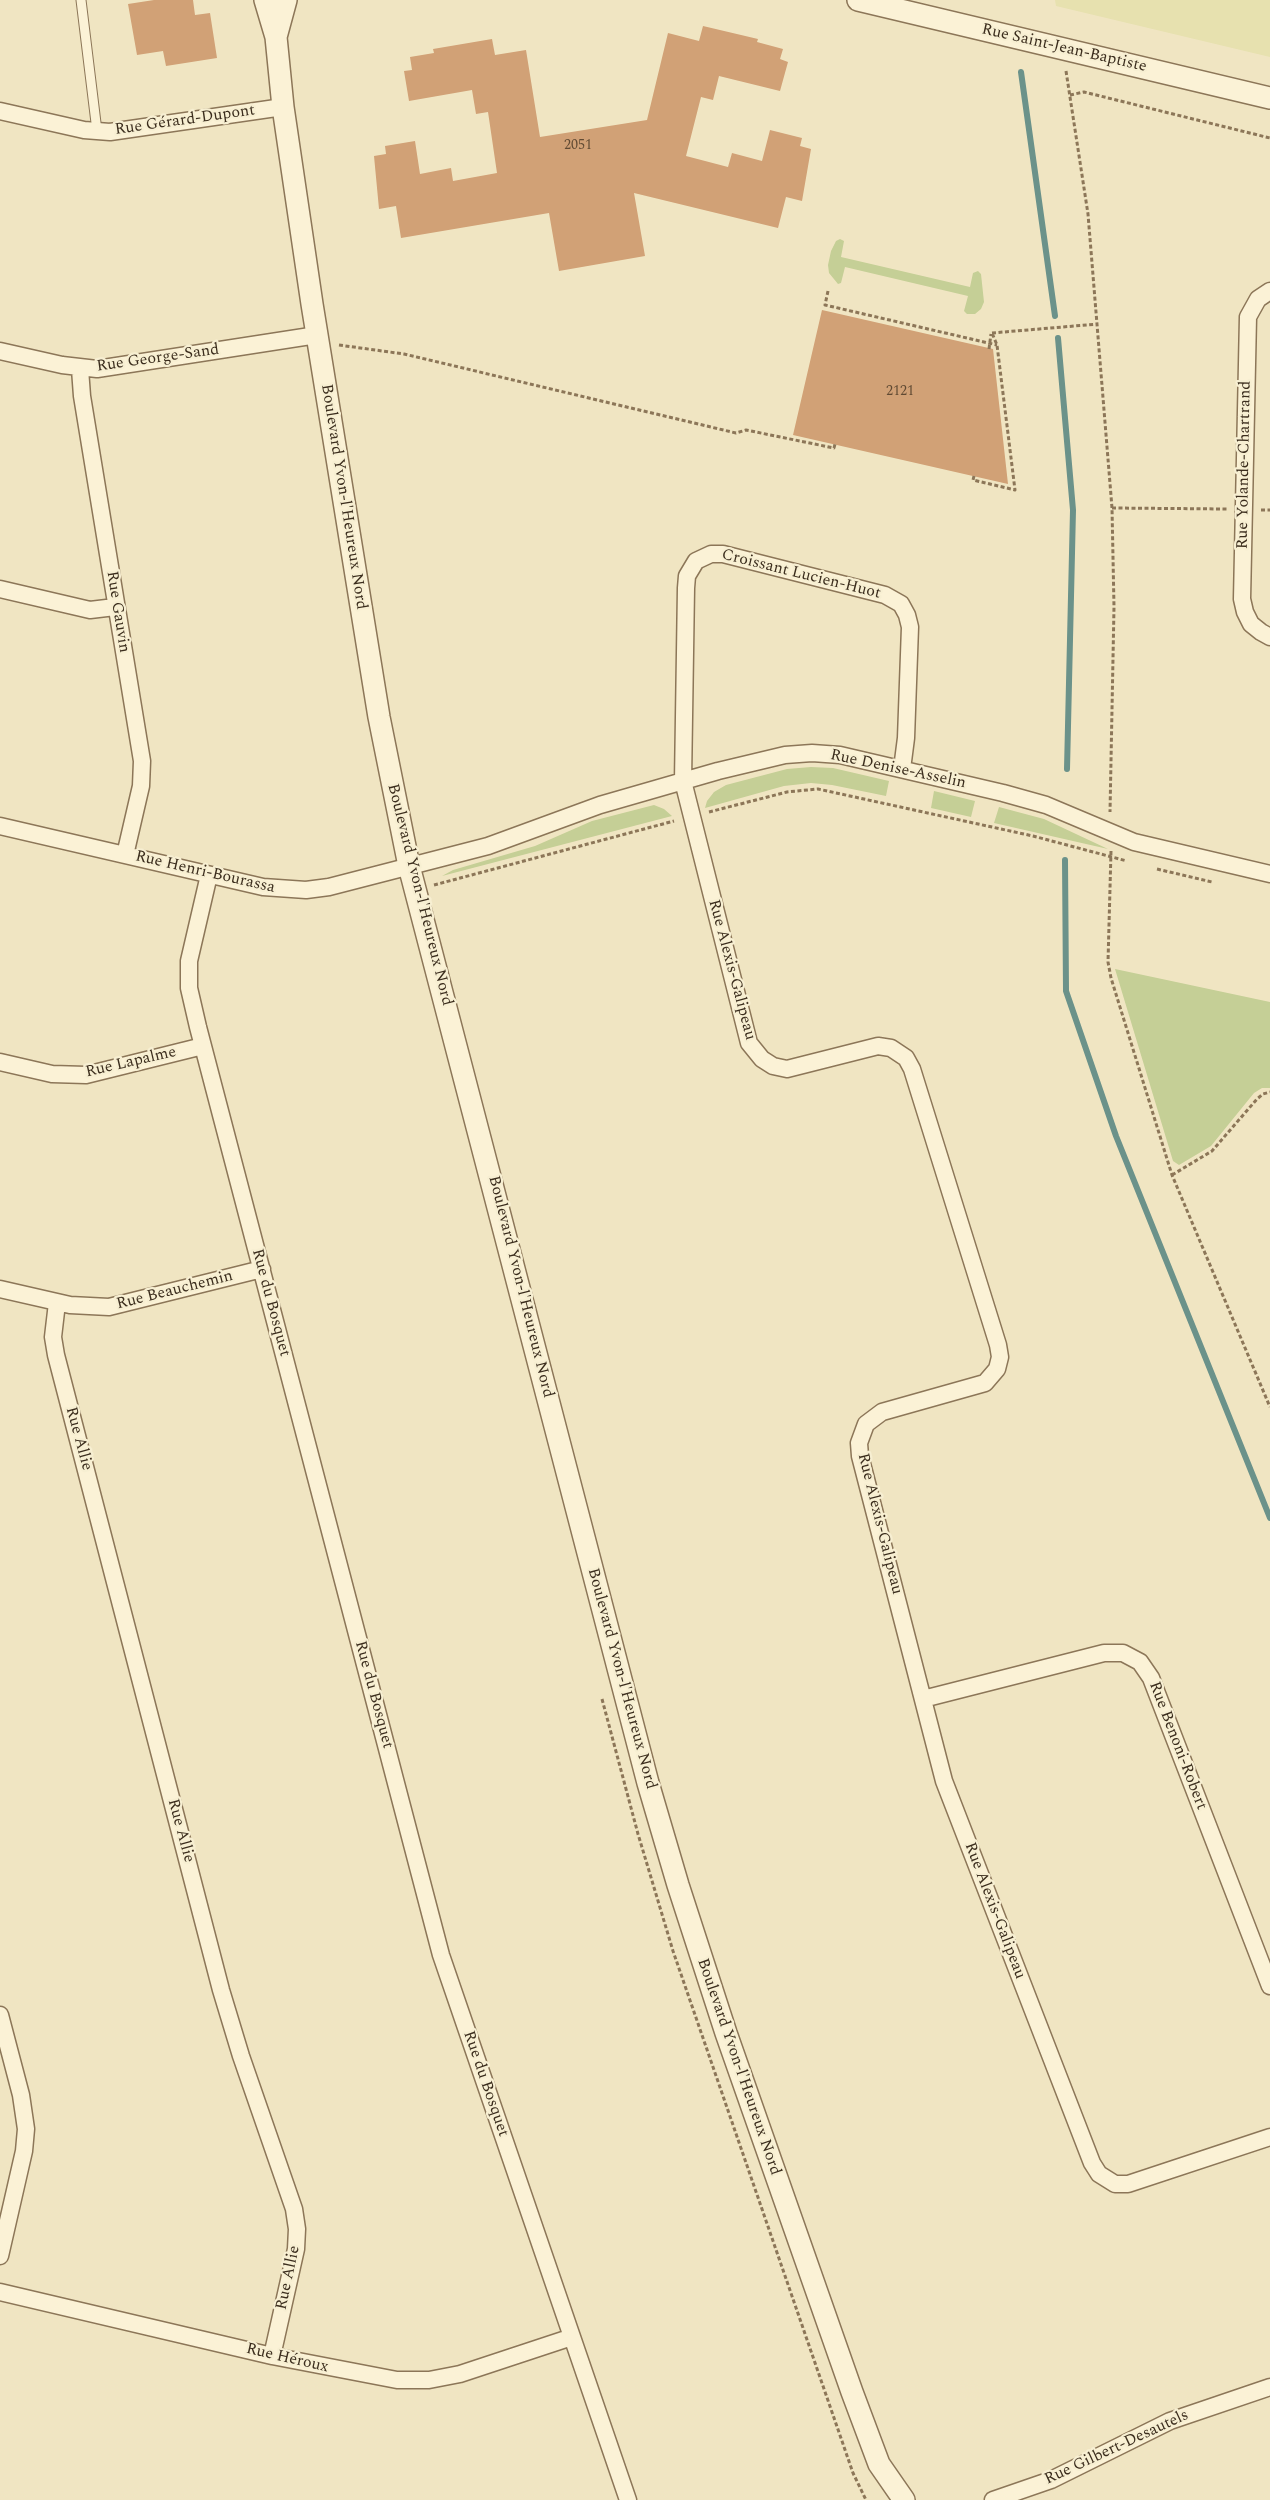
<!DOCTYPE html>
<meta charset="utf-8">
<style>
body{margin:0}
canvas{display:block;background:#f0e5c2}
</style>
<canvas width="1270" height="2500"></canvas>
<script>
const c = document.querySelector('canvas').getContext('2d');
c.lineJoin = 'round';
function fillPath(path, color) { c.fillStyle = color; c.fill(path, 'evenodd'); }
const shape = rows => new Path2D(rows.map(r => 'M' + r).join(''));
function stroke(path, color, width, dash) { c.strokeStyle = color; c.lineWidth = width; c.lineCap = dash ? 'butt' : 'round'; c.setLineDash(dash || []); c.stroke(path); }
function drawText(font, color, halo, rows, align = 'center') {
  c.font = font + ' Spectral,serif'; c.lineWidth = 4.5; c.setLineDash([]); c.textBaseline = 'middle'; c.strokeStyle = halo; c.fillStyle = color; for (const [text, x, y, turn = 0] of rows) {
    c.save(); c.translate(x, y); c.rotate((+turn || 0) * Math.PI / 180); c.textAlign = isNaN(turn) ? turn : align; if (halo) c.strokeText(text, 0, 0); c.fillText(text, 0, 0); c.restore();
  }
}
fillPath(shape([
 [1055,0,1270,0,1270,57,1056,6]
]), '#e7e1af');
fillPath(shape([
 [840,239,844,241,841,257,970,287,973,273,978,271,981,274,984,302,981,309,975,314,967,314,964,311,968,296,845,267,841,283,838,284,829,273,828,265,831,251,836,241],
 [811,767,833,768,889,781,886,796,832,785,811,783,784,786,705,808,707,801,714,792,726,785,787,769],
 [934,791,975,801,971,817,931,808],
 [654,805,664,809,672,816,442,876,453,870,535,846,592,821],
 [999,807,1044,819,1108,849,994,823],
 [1115,969,1270,1002,1270,1088,1262,1088,1254,1093,1211,1146,1179,1165,1173,1161]
]), '#c5cf96');
stroke(shape([
 [1021,72,1055,316],
 [1058,338,1073,510,1067,769],
 [1065,860,1066,991,1116,1136,1270,1518]
]), '#6b928a', 6);
fillPath(shape([
 [154,0,193,0,195,15,210,13,217,58,166,66,163,51,137,55,128,4],
 [703,26,758,39,757,42,783,49,780,59,788,62,780,91,719,76,713,100,701,97,686,156,728,167,732,153,762,161,770,130,802,138,800,146,811,149,802,201,786,197,778,228,634,193,645,256,559,271,549,213,401,238,396,206,379,209,374,156,386,154,385,146,415,141,420,174,451,168,453,181,497,173,488,112,476,114,472,90,409,101,404,71,412,70,410,57,434,53,433,49,492,39,495,55,526,50,540,137,647,120,668,33,699,41],
 [822,310,993,349,1008,484,793,435]
]), '#d1a176');
const service = shape([
 [81,0,97,131]
]);
const minor = shape([
 [0,111,84,130,110,132,283,107],
 [1270,291,1258,299,1248,317,1242,599,1245,612,1251,624,1261,632,1270,637],
 [0,351,62,365,97,369,317,335],
 [80,369,82,396,142,761,141,786,125,855],
 [0,589,90,610,115,607],
 [902,769,906,738,910,627,907,615,901,604,885,595,723,554,711,554,696,561,687,576,686,588,683,781,749,1043,762,1059,773,1066,787,1069,878,1046,891,1048,906,1058,912,1069,998,1345,1000,1357,997,1369,985,1383,882,1412,866,1424,859,1443,860,1456,944,1781,1092,2163,1099,2174,1115,2184,1128,2184,1270,2137],
 [0,826,263,887,306,890,329,887,488,846,600,805,718,771,785,755,812,753,840,755,1003,793,1046,805,1134,842,1270,874],
 [209,875,189,961,189,988,198,1027,441,1955,628,2500],
 [0,1062,52,1074,86,1075,203,1046],
 [0,1289,70,1305,109,1307,262,1269],
 [57,1303,53,1337,56,1355,221,1990,241,2056,294,2209,297,2229,296,2249,272,2356],
 [923,1699,1104,1653,1123,1653,1140,1662,1151,1678,1270,1986],
 [0,2015,21,2095,26,2129,24,2151,0,2256],
 [0,2292,272,2356,397,2380,429,2380,460,2374,572,2337],
 [993,2500,1051,2480,1170,2421,1270,2387]
]);
const tertiary = shape([
 [265,0,276,37,283,107,312,304,379,717,409,866,648,1783,678,1885,726,2033,852,2392,879,2464,904,2500],
 [858,0,1270,98],
 [276,37,286,0]
]);
stroke(service, '#8c7658', 11);
stroke(minor, '#8c7658', 19);
stroke(tertiary, '#8c7658', 24);
stroke(shape([
 [1066,71,1088,214,1112,508,1114,607,1110,812],
 [1070,95,1084,92,1270,138],
 [828,291,825,305,997,345],
 [992,333,1098,324],
 [339,345,404,354,736,433,746,430,834,448,835,444],
 [989,349,991,334],
 [974,476,973,480,1015,490,997,345,992,333],
 [1112,508,1227,509],
 [1261,510,1270,510],
 [709,812,787,792,818,789,1033,836,1127,861],
 [1111,851,1108,962,1111,978,1172,1175,1270,1407],
 [1157,869,1212,882],
 [434,885,674,821],
 [1172,1175,1212,1151,1257,1099,1263,1094,1270,1092],
 [602,1699,638,1834,673,1951,853,2473,866,2500]
]), '#8c7658', 3, [4, 2.5]);
stroke(service, '#fbf2d6', 9);
stroke(minor, '#fbf2d6', 16);
stroke(tertiary, '#fbf2d6', 21);
drawText('14px', '#604a33', null, [
 ["2051",578,146],
 ["2121",900,392]
]);
drawText('16px', '#3b2d1d', '#f7efd2', [
 ["Rue Saint-Jean-Baptiste",1064,49,13],
 ["Rue Gérard-Dupont",185,121,-8],
 ["Rue George-Sand",158,359,-8],
 ["Rue Yolande-Chartrand",1245,465,-89],
 ["Boulevard Yvon-l'Heureux Nord",343,497,81],
 ["Croissant Lucien-Huot",801,575,14],
 ["Rue Gauvin",117,612,81],
 ["Rue Denise-Asselin",898,770,12],
 ["Rue Henri-Bourassa",205,873,13],
 ["Boulevard Yvon-l'Heureux Nord",419,895,76],
 ["Rue Alexis-Galipeau",731,970,75],
 ["Rue Lapalme",131,1063,-13],
 ["Boulevard Yvon-l'Heureux Nord",520,1287,76],
 ["Rue Beauchemin",175,1291,-14],
 ["Rue du Bosquet",270,1303,75],
 ["Rue Allie",78,1439,75],
 ["Rue Alexis-Galipeau",879,1524,76],
 ["Boulevard Yvon-l'Heureux Nord",621,1679,75],
 ["Rue du Bosquet",373,1695,75],
 ["Rue Benoni-Robert",1177,1746,69],
 ["Rue Allie",180,1831,75],
 ["Rue Alexis-Galipeau",994,1911,69],
 ["Boulevard Yvon-l'Heureux Nord",738,2067,71],
 ["Rue du Bosquet",485,2084,71],
 ["Rue Allie",289,2278,-78],
 ["Rue Héroux",287,2359,13],
 ["Rue Gilbert-Desautels",1117,2448,-25]
]);
</script>
